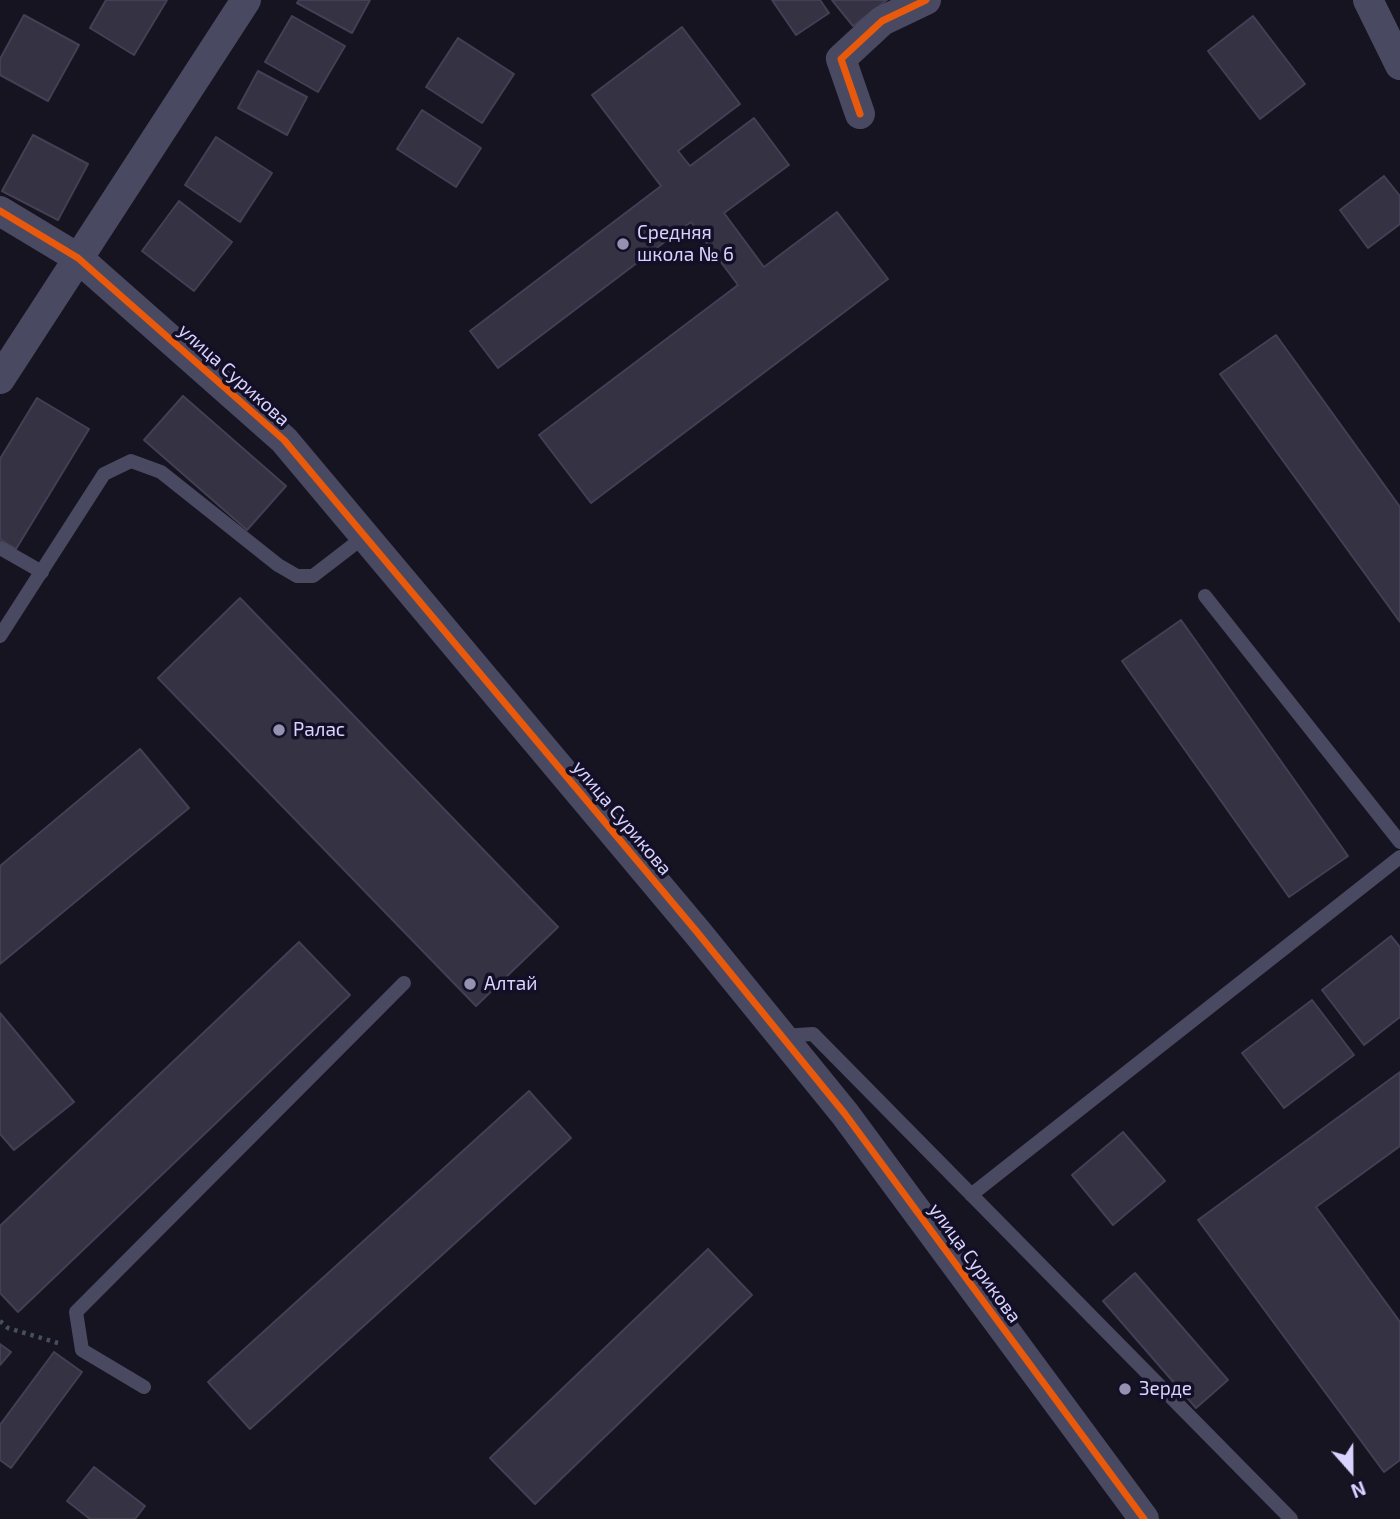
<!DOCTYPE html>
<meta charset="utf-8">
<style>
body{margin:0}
#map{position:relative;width:1400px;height:1519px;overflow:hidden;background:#161421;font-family:"Exo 2",sans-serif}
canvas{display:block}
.north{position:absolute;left:1316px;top:1435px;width:70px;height:70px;-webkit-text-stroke:5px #130f26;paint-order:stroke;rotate:159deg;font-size:19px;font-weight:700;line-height:28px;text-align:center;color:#d9d4ff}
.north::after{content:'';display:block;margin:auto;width:24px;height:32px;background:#d9d4ff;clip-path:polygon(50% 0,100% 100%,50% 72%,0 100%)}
</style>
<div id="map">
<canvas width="1400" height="1519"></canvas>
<div class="north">N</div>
</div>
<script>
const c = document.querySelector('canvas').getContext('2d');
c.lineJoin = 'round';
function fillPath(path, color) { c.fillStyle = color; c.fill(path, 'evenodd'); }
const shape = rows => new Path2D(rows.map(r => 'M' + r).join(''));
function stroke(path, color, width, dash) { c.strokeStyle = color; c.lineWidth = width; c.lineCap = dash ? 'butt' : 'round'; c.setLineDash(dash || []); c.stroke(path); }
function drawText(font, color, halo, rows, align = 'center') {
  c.font = font + ' "Exo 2",sans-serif'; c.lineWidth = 7; c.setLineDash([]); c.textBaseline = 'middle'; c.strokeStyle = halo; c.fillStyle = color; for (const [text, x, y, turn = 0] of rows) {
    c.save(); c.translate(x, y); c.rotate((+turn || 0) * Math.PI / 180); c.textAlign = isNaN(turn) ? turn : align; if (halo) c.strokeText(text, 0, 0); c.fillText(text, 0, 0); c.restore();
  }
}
const building = shape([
 [106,0,167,0,134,55,90,28,106,0],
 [299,0,370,0,352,33,297,3,299,0],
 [772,0,820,0,829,13,796,35,772,0],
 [832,0,887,0,853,26,832,0],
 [24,15,79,45,48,101,0,75,0,59,24,15],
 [292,16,345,46,318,92,265,62,292,16],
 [1253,16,1305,84,1260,119,1208,51,1253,16],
 [682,27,740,104,678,151,690,166,754,118,789,165,724,213,764,267,837,212,888,279,591,503,539,435,738,285,691,222,498,368,470,331,661,186,592,95,682,27],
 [458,38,514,74,482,123,426,87,458,38],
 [258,71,307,97,287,135,238,108,258,71],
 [422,110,481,148,456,187,397,149,422,110],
 [33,135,88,164,58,220,2,191,33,135],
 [216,137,272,173,240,222,185,185,216,137],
 [1384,176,1400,196,1400,224,1368,248,1340,210,1384,176],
 [179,201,232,242,194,291,142,251,179,201],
 [1276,335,1400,507,1400,622,1220,374,1276,335],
 [183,396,286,486,247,530,144,440,183,396],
 [37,398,89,429,16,549,0,539,0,459,37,398],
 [240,598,558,927,476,1006,158,678,240,598],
 [1181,620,1348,856,1289,897,1122,661,1181,620],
 [140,749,189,808,0,964,0,866,140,749],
 [1391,936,1400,947,1400,1017,1364,1045,1322,990,1391,936],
 [299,942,350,995,18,1312,0,1293,0,1226,299,942],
 [1312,1000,1354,1055,1284,1108,1242,1053,1312,1000],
 [0,1013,74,1102,14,1150,0,1134,0,1013],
 [1400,1072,1400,1146,1316,1207,1400,1322,1400,1460,1384,1472,1198,1220,1400,1072],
 [529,1091,571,1138,250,1429,208,1382,529,1091],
 [1123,1132,1165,1181,1113,1225,1072,1175,1123,1132],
 [708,1249,752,1295,535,1504,490,1458,708,1249],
 [1135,1273,1228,1380,1196,1408,1103,1301,1135,1273],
 [0,1344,11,1352,0,1365,0,1344],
 [54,1352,82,1372,11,1468,0,1460,0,1425,54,1352],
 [94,1467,145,1506,135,1519,90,1519,67,1501,94,1467]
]);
fillPath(building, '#343243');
stroke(building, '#433f54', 2);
stroke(shape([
 [0,1321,8,1328,58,1343]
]), '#44505f', 4.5, [3.5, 5]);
stroke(shape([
 [0,548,42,572],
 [1205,596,1400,842],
 [0,636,104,474,131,461,161,472,278,565,297,576,313,576,365,536],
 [782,1036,813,1034,1291,1519],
 [971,1195,1400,857],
 [144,1387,82,1350,76,1312,404,983]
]), '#4a4962', 14);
stroke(shape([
 [1368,0,1400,65],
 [860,114,841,59,882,21,926,0],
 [0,211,78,258,284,440,697,932,845,1114,1144,1519],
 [0,379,246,0]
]), '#4a4962', 30);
stroke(shape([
 [860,114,841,59,882,21,926,0],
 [0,211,78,258,284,440,697,932,845,1114,1144,1519]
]), '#e8590c', 7);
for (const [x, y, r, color] of [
 [623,244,7,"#9591b1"],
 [279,730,7,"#9591b1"],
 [470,984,7,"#9591b1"],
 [1125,1389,7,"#9591b1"]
]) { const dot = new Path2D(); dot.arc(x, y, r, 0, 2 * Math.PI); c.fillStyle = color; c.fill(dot); stroke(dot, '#130f26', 2.5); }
drawText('19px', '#d9d4ff', '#130f26', [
 ["Средняя",637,233],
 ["школа № 6",637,255],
 ["Ралас",293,730],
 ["Алтай",484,984],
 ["Зерде",1139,1389]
], 'left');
drawText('19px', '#d9d4ff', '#130f26', [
 ["улица Сурикова",234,375,42],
 ["улица Сурикова",622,818,50],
 ["улица Сурикова",975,1263,54]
]);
</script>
